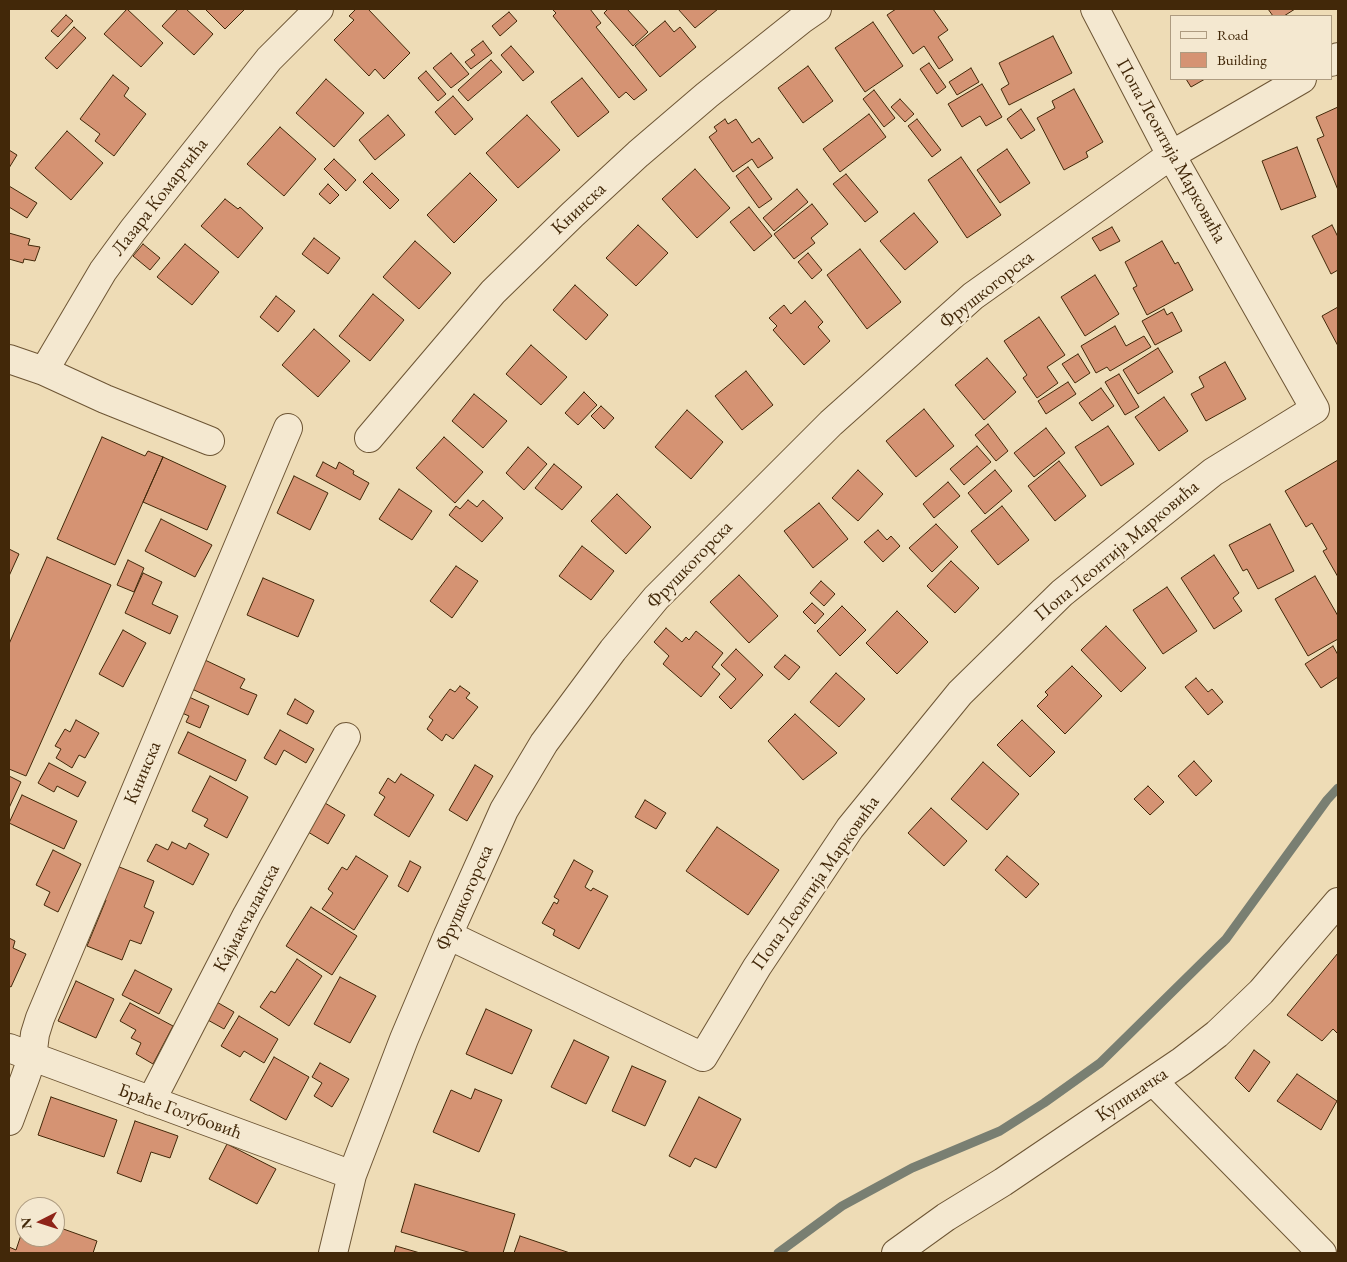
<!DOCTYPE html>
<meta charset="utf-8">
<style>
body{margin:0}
#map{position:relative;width:1347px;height:1262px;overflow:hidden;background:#eedcb6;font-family:"EB Garamond",serif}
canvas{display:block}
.frame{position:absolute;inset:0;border:10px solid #422809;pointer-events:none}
.legend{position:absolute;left:1170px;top:15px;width:162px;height:65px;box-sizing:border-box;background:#f4e8d0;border:1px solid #ad9b80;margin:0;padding:6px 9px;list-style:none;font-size:15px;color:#422809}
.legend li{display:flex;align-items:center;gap:10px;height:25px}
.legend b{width:25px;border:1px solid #ad9b80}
.north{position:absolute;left:15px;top:1197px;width:50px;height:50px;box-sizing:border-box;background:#f4e8d0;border:1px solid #ad9b80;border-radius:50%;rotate:265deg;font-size:14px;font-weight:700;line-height:20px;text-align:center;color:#422809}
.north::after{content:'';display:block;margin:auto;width:18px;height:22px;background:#8f2418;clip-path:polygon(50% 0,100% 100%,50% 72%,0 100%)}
</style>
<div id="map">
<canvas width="1347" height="1262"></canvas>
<div class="frame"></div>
<ul class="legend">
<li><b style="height:6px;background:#f4e8d0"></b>Road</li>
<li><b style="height:14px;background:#d59373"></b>Building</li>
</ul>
<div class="north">N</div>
</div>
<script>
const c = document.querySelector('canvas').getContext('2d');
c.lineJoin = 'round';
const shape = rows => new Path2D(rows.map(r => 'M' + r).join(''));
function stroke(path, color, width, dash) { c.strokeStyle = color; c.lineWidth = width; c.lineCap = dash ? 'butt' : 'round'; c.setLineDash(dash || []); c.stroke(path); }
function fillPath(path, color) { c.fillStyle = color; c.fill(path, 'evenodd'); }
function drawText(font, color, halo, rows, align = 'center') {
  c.font = font + ' "EB Garamond",serif'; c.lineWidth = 4.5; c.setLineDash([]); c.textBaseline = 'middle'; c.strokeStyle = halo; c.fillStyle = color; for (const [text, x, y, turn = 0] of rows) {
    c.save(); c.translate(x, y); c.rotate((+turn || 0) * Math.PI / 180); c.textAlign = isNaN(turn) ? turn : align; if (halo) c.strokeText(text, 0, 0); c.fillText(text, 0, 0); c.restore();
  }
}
stroke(shape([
 [778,1253,842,1206,912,1168,1000,1131,1044,1103,1100,1063,1226,939,1327,800,1338,788]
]), '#797f72', 9);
const building = shape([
 [127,9,163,43,141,67,104,34,127,9],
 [178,9,186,9,213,34,194,55,162,26,178,9],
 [205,9,245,9,225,29,205,9],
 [356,9,368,9,410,53,384,79,375,69,369,76,334,40,354,20,349,16,356,9],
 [552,9,590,9,601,23,596,27,647,90,634,100,626,92,619,98,553,16,556,13,552,9],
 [608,9,627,9,648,32,633,46,604,13,608,9],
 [678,9,718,9,695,28,678,9],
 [896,9,933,9,948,30,938,37,953,60,939,69,924,46,913,54,887,15,896,9],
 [1268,9,1295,9,1284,16,1273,16,1268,9],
 [509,12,517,21,500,36,492,26,509,12],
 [66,15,73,21,58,37,51,31,66,15],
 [665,21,674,32,680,27,696,47,660,77,635,46,665,21],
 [873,22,903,66,865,92,835,48,873,22],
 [74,27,86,38,57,69,45,58,74,27],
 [1053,36,1072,73,1009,105,1001,89,1009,84,999,63,1053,36],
 [483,41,492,53,471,69,465,62,475,55,471,50,483,41],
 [511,46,534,72,523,81,501,55,511,46],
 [451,53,469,74,451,88,433,68,451,53],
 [491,60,502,72,468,101,458,90,491,60],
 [929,63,946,87,937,94,920,69,929,63],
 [808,66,833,101,803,123,778,88,808,66],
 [971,68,979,82,957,95,949,82,971,68],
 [426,71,446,94,438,101,418,78,426,71],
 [113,75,129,88,124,96,146,114,114,156,95,141,100,134,80,119,113,75],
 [582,78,609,112,578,137,551,102,582,78],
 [326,79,364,113,334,147,296,113,326,79],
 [1186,79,1205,79,1191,87,1186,79],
 [982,84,1002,117,986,126,980,116,962,127,948,104,982,84],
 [1074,89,1103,142,1086,152,1088,157,1064,170,1037,118,1055,108,1052,101,1074,89],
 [874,90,895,118,884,127,863,99,874,90],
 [453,96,473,119,455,135,435,112,453,96],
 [900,99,914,114,905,122,891,107,900,99],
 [1338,107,1338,190,1317,139,1324,136,1316,117,1338,107],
 [1021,109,1035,130,1021,139,1007,119,1021,109],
 [869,114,886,137,840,172,823,149,869,114],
 [388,115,405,135,375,160,359,140,388,115],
 [527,115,560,150,518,188,486,153,527,115],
 [725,119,728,124,736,119,752,143,759,138,773,158,758,168,752,159,733,172,709,137,717,131,714,127,725,119],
 [917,119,941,150,932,157,908,126,917,119],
 [280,127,316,159,284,196,247,164,280,127],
 [67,131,103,163,71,200,35,168,67,131],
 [1297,147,1316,197,1281,210,1262,161,1297,147],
 [1007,149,1030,183,1000,203,977,170,1007,149],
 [9,150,17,155,9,168,9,150],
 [961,157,1001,215,967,238,928,180,961,157],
 [334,159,356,180,346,191,324,169,334,159],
 [748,167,772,199,759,208,736,176,748,167],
 [695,169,730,208,697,238,662,199,695,169],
 [372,173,399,200,390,209,363,182,372,173],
 [470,173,497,200,454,243,427,215,470,173],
 [846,174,878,212,865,222,833,184,846,174],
 [328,184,339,195,330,204,319,194,328,184],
 [9,186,37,203,27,218,9,207,9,186],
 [797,189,808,202,774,231,763,218,797,189],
 [225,199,238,209,240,207,263,228,238,258,201,226,225,199],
 [812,204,828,224,811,238,815,243,794,259,774,234,812,204],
 [749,207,772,236,754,251,730,222,749,207],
 [914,213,938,242,905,270,880,241,914,213],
 [638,225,668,253,636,286,606,258,638,225],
 [1332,225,1338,237,1338,270,1331,274,1312,236,1332,225],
 [1112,227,1120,241,1100,251,1092,238,1112,227],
 [9,233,30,239,28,245,40,247,35,261,24,259,23,263,9,259,9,233],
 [314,238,340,258,328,274,302,254,314,238],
 [415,241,451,273,419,309,383,277,415,241],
 [1162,241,1175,264,1178,262,1193,290,1147,315,1133,288,1137,286,1125,262,1162,241],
 [143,244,160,258,150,270,133,256,143,244],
 [185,244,219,272,192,305,157,277,185,244],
 [860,249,901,302,867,329,827,275,860,249],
 [808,253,822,270,812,279,798,262,808,253],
 [1095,275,1119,314,1085,336,1061,297,1095,275],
 [575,285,608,315,586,340,553,310,575,285],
 [373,294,404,320,370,361,339,336,373,294],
 [276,296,295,311,278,332,260,317,276,296],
 [805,301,823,322,818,327,830,341,804,365,773,330,777,326,769,318,784,305,791,314,805,301],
 [1338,307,1338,346,1322,316,1338,307],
 [1164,309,1167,315,1172,312,1182,331,1155,345,1142,321,1164,309],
 [1039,317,1065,355,1047,367,1058,383,1037,398,1023,378,1027,375,1004,341,1039,317],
 [1115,326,1126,346,1144,336,1151,347,1110,371,1107,367,1096,373,1081,346,1115,326],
 [314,329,350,361,318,397,282,365,314,329],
 [531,345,567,377,541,405,506,374,531,345],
 [1158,348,1173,372,1138,394,1123,370,1158,348],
 [1078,354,1090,373,1075,383,1062,364,1078,354],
 [987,358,1016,392,984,420,955,385,987,358],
 [1225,362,1246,399,1206,421,1191,394,1204,387,1199,377,1225,362],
 [746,371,773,405,742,430,715,396,746,371],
 [1119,374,1139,407,1125,415,1105,382,1119,374],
 [1068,382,1076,394,1046,414,1038,401,1068,382],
 [1101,388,1114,406,1092,421,1079,403,1101,388],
 [584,392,597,405,578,425,565,413,584,392],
 [474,394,507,421,483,448,452,421,474,394],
 [1164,397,1188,431,1159,451,1135,417,1164,397],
 [601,406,614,418,604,429,591,416,601,406],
 [924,409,954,446,916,477,886,441,924,409],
 [687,410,723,442,691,479,655,447,687,410],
 [988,424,1008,451,996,461,975,435,988,424],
 [1108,426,1134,464,1101,486,1075,447,1108,426],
 [1046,428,1065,453,1034,477,1014,453,1046,428],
 [102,437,145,456,148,451,163,457,115,565,57,539,102,437],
 [444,437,483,472,455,503,416,468,444,437],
 [977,446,991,462,964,485,950,469,977,446],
 [528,447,547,464,524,490,506,473,528,447],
 [163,457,226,486,207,530,143,502,163,457],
 [1338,460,1338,577,1323,551,1327,549,1312,523,1306,527,1285,491,1338,460],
 [1059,461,1086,496,1055,521,1028,486,1059,461],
 [323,462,336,469,339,462,354,471,353,474,369,483,360,500,316,476,323,462],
 [554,464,582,487,562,510,535,488,554,464],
 [858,470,883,494,858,521,832,498,858,470],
 [995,470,1012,491,985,514,968,493,995,470],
 [294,476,328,493,310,530,277,513,294,476],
 [948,482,960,496,934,518,923,504,948,482],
 [399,489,432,511,412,540,379,519,399,489],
 [617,494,651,527,626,554,591,521,617,494],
 [468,500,477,507,483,500,503,518,482,542,449,515,456,506,460,509,468,500],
 [819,503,848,539,813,568,784,531,819,503],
 [1002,506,1029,540,998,565,971,531,1002,506],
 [161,519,212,545,195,577,145,551,161,519],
 [936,524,958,547,932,572,909,548,936,524],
 [1270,524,1294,571,1258,589,1247,569,1243,571,1229,545,1270,524],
 [878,530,887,540,891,536,900,546,883,562,864,542,878,530],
 [582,546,614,571,591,600,559,576,582,546],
 [9,549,19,554,9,576,9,549],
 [1214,555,1239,593,1233,598,1242,611,1214,629,1181,578,1214,555],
 [47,557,111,585,26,776,9,769,9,644,47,557],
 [128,560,144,568,134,592,117,585,128,560],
 [951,561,979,588,955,613,927,586,951,561],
 [456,566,478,581,452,618,430,601,456,566],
 [143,573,162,582,152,604,178,616,170,634,125,613,143,573],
 [739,575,778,616,749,643,710,602,739,575],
 [1315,576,1338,616,1338,639,1308,656,1275,599,1315,576],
 [263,578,314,600,298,637,247,615,263,578],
 [821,581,835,594,824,606,810,593,821,581],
 [1167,587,1197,631,1163,654,1133,610,1167,587],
 [812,603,824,614,815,624,803,612,812,603],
 [842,606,866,630,840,656,817,631,842,606],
 [897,611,928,642,897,674,866,643,897,611],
 [1106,626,1146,668,1121,692,1081,650,1106,626],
 [666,628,682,642,686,637,689,640,696,631,723,653,712,667,720,674,701,697,663,664,669,656,654,642,666,628],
 [123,630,146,643,123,687,99,674,123,630],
 [1333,646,1338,655,1338,677,1321,688,1305,664,1333,646],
 [736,649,763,675,731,709,719,697,736,679,721,665,736,649],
 [785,655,800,667,789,680,774,667,785,655],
 [205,660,245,679,240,688,257,695,248,715,192,689,205,660],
 [1072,666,1102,696,1065,734,1037,706,1048,695,1045,692,1072,666],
 [836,673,865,699,839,727,810,702,836,673],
 [1196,678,1208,692,1212,689,1223,702,1208,715,1185,687,1196,678],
 [460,686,470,693,466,698,478,707,453,739,446,734,442,741,427,729,433,720,429,717,450,689,455,692,460,686],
 [189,697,209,706,200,728,186,722,189,716,182,713,189,697],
 [295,699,314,711,307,724,287,714,295,699],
 [795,714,837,753,803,780,768,741,795,714],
 [76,720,99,733,85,758,79,755,72,768,56,758,61,749,55,746,65,729,70,732,76,720],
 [1022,720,1055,752,1030,777,997,745,1022,720],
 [280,730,314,749,306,763,284,750,276,765,264,758,280,730],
 [188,732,246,760,236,781,178,753,188,732],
 [1194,761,1212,781,1196,796,1178,776,1194,761],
 [983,762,1019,794,987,830,951,799,983,762],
 [49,763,86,782,78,797,57,786,54,792,38,783,49,763],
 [475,765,493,776,467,821,449,810,475,765],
 [401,774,434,795,409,837,374,815,385,797,379,793,388,778,395,783,401,774],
 [9,776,21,782,9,808,9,776],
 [210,776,248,797,227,838,204,826,208,819,192,811,210,776],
 [1148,786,1164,802,1150,815,1134,799,1148,786],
 [22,795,77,821,64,849,9,823,22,795],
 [320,800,345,815,328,844,303,829,320,800],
 [645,800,666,813,656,829,635,817,645,800],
 [931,808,967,841,944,866,908,833,931,808],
 [717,827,779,870,748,915,686,871,717,827],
 [172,842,186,849,189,843,209,854,193,885,147,861,156,844,168,850,172,842],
 [53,850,81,864,58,912,44,905,50,892,36,885,53,850],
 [356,856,388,876,354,930,322,909,333,893,328,889,342,867,347,870,356,856],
 [1007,856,1039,884,1026,898,995,870,1007,856],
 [574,860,593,871,585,887,591,891,593,888,608,896,579,949,553,935,555,930,542,923,554,902,557,904,559,900,554,897,574,860],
 [410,861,421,867,408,892,398,886,410,861],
 [117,866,154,881,144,907,154,912,141,944,130,940,122,960,87,946,106,900,104,898,117,866],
 [311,907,357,936,332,975,286,946,311,907],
 [9,938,15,941,13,948,26,954,11,987,9,986,9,938],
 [1338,953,1338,1034,1333,1029,1322,1041,1287,1015,1338,953],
 [297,959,322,976,289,1026,260,1007,271,991,275,993,297,959],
 [135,970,172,989,159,1014,122,995,135,970],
 [340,977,376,996,350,1043,314,1024,340,977],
 [76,981,114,999,96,1038,58,1021,76,981],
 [215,1001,234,1012,224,1029,206,1019,215,1001],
 [130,1003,173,1026,153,1064,136,1054,141,1043,131,1038,136,1030,120,1021,130,1003],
 [486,1009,532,1030,512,1074,466,1054,486,1009],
 [239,1016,278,1039,264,1063,244,1051,240,1057,221,1046,239,1016],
 [574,1040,609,1057,586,1104,551,1087,574,1040],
 [1254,1050,1270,1062,1249,1092,1235,1078,1254,1050],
 [274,1057,309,1077,286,1120,250,1100,274,1057],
 [320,1063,349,1079,332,1107,314,1096,322,1083,312,1077,320,1063],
 [632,1066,666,1081,645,1126,612,1111,632,1066],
 [1297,1074,1337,1101,1321,1130,1277,1101,1297,1074],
 [475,1089,502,1100,479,1152,433,1132,451,1090,471,1099,475,1089],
 [51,1097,117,1120,104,1157,38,1135,51,1097],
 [699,1097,741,1119,716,1168,695,1158,690,1167,669,1156,699,1097],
 [135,1121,178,1136,170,1158,151,1152,141,1182,117,1173,135,1121],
 [227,1144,276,1169,257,1204,209,1179,227,1144],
 [415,1184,515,1214,503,1253,471,1253,401,1232,415,1184],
 [25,1223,25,1237,55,1237,55,1226,97,1241,93,1253,9,1253,9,1247,16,1250,25,1223],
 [520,1236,570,1253,514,1253,520,1236],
 [396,1246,420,1253,394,1253,396,1246]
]);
fillPath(building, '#d59373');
stroke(building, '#422809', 1);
const minor = shape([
 [1331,62,1338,57],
 [9,359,44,371,103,271,133,230,269,59,319,9],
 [44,371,105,399,210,441],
 [369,438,493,292,572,215,638,154,707,95,801,20,817,9],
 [448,935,703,1057,757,967,850,828,960,693,1062,593,1213,472,1315,409,1171,155,1095,9],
 [9,1048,352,1175],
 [1153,1081,1322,1253],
 [151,1101,247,915,346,737],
 [9,1121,25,1078,32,1058,35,1034,40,1018,288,428],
 [333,1253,352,1175,404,1039,448,935,504,810,544,743,613,650,656,598,831,423,973,296,1171,155,1302,79],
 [896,1253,946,1217,1003,1182,1182,1061,1217,1034,1261,992,1338,902]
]);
stroke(minor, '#6d5534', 30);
stroke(minor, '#f4e8d0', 28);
drawText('19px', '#422809', '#f4e8d0', [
 ["Попа Леонтија Марковића",1171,151,61],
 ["Лазара Комарчића",160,197,-52],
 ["Книнска",579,209,-43],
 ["Фрушкогорска",987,290,-38],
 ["Попа Леонтија Марковића",1117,551,-40],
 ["Фрушкогорска",690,565,-46],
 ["Книнска",143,773,-67],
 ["Попа Леонтија Марковића",816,883,-55],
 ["Фрушкогорска",465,898,-66],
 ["Кајмакчаланска",247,918,-62],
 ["Купиначка",1132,1095,-34],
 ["Браће Голубовић",180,1112,20]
]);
</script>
